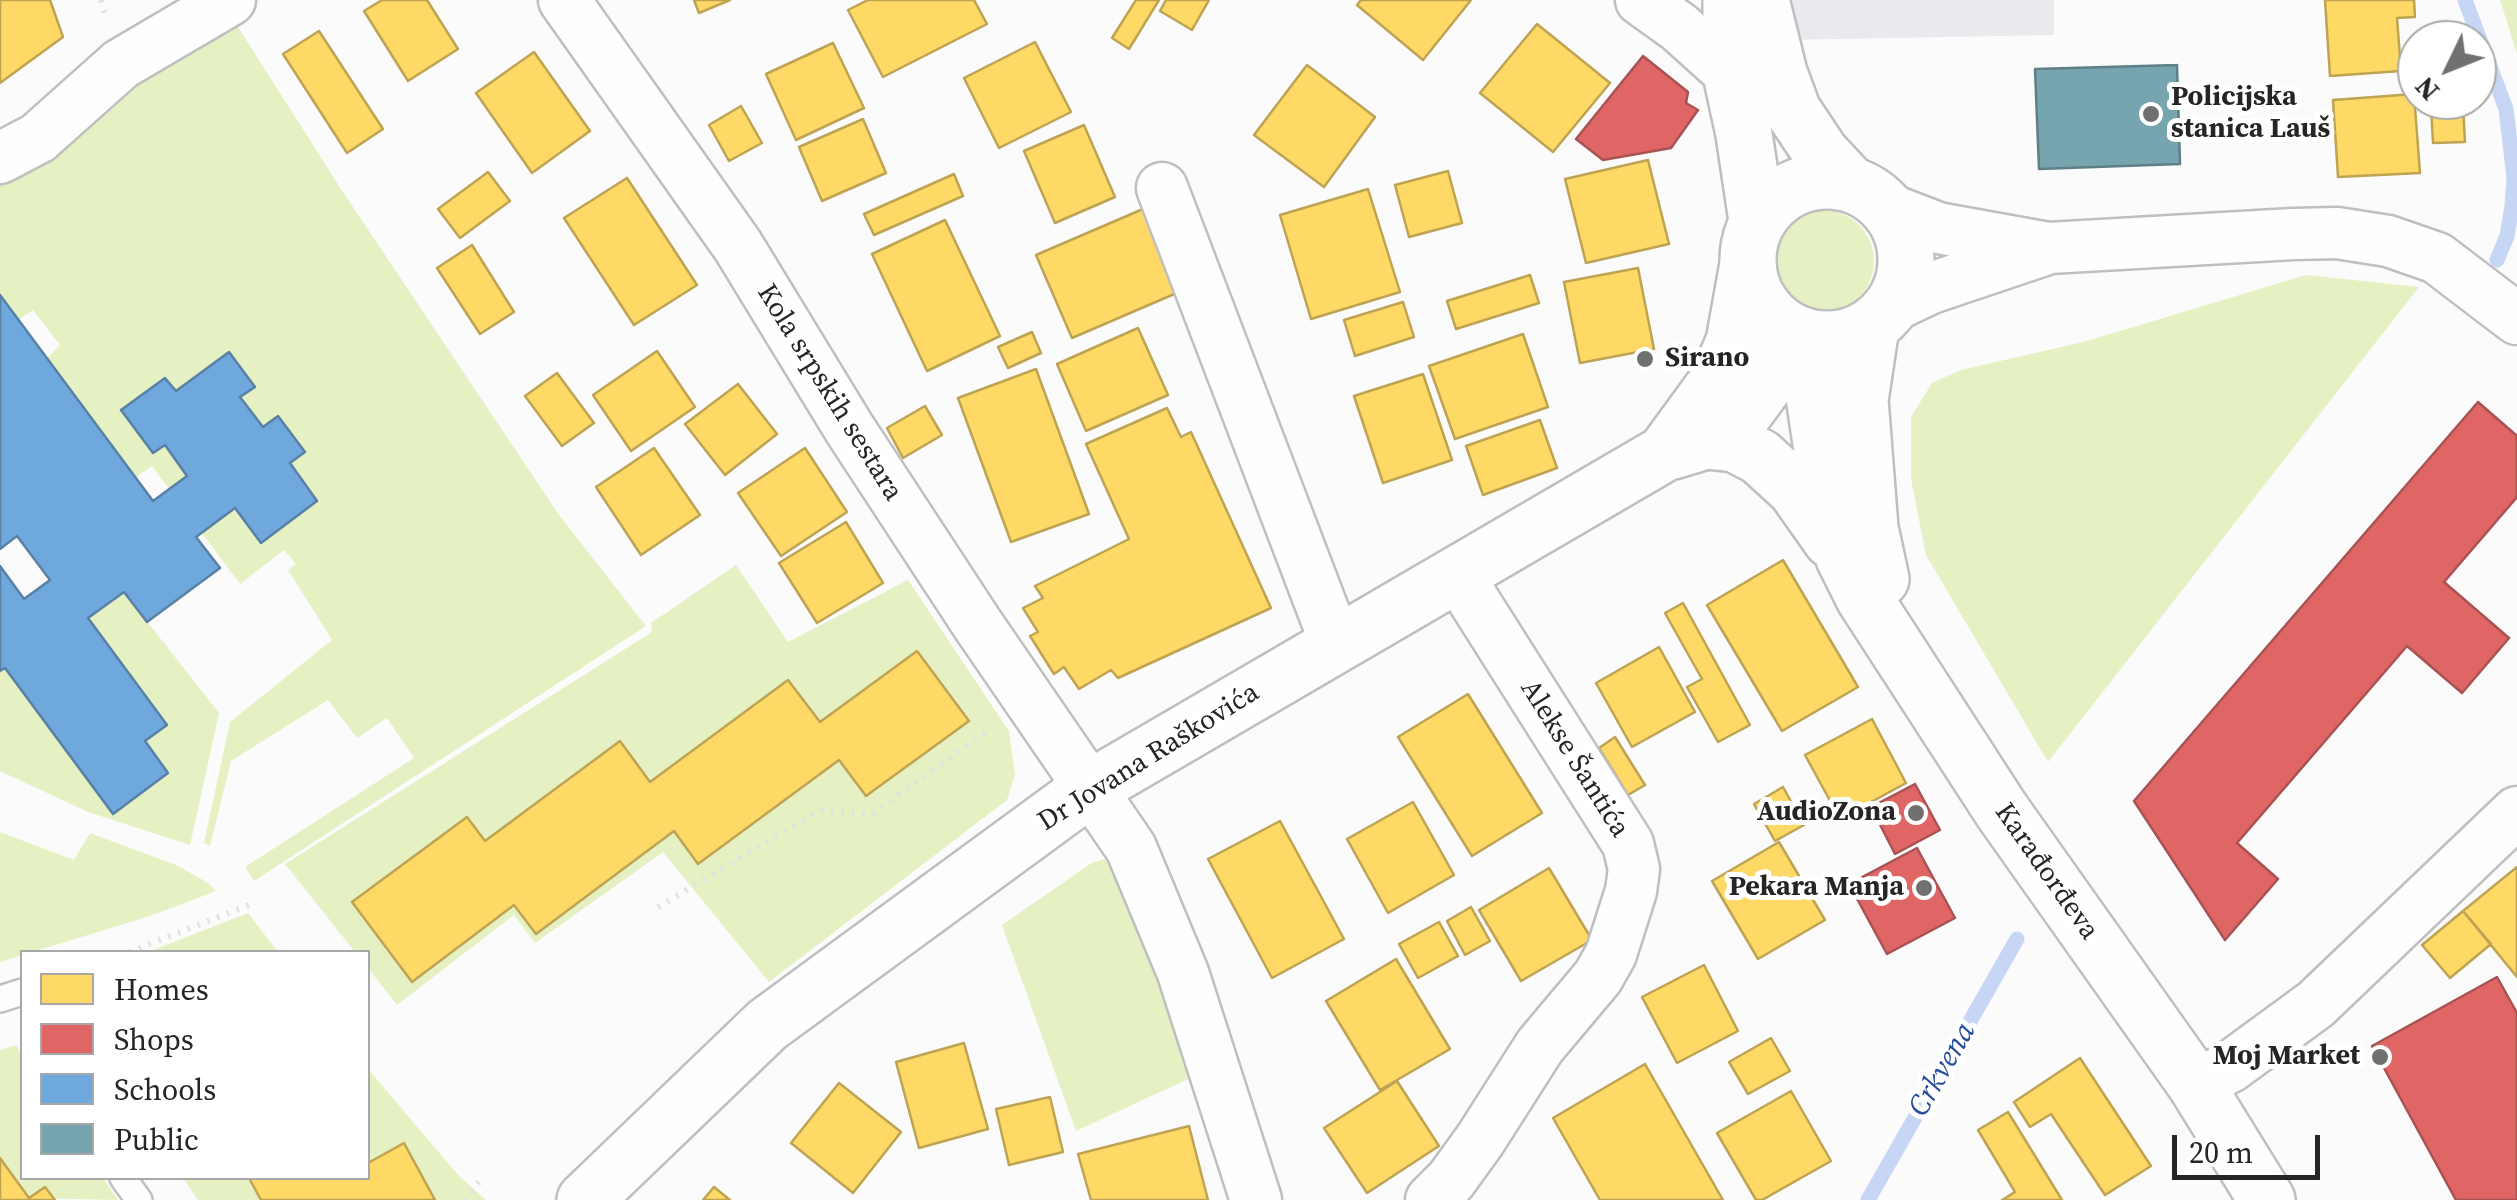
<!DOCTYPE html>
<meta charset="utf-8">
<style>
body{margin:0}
#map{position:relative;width:2517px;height:1200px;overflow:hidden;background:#fbfbfb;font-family:"Source Serif 4",serif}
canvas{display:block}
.legend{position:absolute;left:20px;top:950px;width:350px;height:230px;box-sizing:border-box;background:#fff;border:2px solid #a8a8a8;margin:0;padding:12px 18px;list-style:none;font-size:30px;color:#252526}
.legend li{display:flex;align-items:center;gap:20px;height:50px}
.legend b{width:50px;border:2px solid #a8a8a8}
.north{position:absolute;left:2397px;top:20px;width:100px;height:100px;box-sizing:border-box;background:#fff;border:2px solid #a8a8a8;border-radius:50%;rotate:227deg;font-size:28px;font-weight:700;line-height:40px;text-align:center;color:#252526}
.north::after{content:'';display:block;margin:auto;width:35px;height:45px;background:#707071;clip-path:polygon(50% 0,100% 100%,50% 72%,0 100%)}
.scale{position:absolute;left:2172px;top:1135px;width:148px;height:45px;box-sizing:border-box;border:5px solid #252526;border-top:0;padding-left:12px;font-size:30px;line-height:35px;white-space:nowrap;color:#252526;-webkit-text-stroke:8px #fff;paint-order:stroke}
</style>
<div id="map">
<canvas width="2517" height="1200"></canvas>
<ul class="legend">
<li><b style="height:28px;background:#ffd966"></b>Homes</li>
<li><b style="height:28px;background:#e06666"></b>Shops</li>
<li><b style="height:28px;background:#6fa8dc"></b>Schools</li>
<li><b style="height:28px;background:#76a5af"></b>Public</li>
</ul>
<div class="north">N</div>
<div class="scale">20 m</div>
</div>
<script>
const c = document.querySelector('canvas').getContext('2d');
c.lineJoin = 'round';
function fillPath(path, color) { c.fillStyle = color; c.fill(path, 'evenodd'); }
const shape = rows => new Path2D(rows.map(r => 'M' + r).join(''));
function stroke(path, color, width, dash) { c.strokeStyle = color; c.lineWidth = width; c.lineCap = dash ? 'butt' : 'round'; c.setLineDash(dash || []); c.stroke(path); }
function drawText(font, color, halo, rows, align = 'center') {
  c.font = font + ' "Source Serif 4",serif'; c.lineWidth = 10; c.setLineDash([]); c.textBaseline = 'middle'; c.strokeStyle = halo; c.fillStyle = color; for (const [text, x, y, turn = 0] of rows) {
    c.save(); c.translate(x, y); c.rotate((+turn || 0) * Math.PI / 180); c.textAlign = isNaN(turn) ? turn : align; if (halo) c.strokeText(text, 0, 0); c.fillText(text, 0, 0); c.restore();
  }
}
fillPath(shape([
 [1779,0,2054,0,2054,35,1780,40]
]), '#e9e9ee');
fillPath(shape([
 [2500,0,2517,0,2517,54],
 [229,13,341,189,559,515,646,626,254,881,245,867,414,758,387,718,357,738,328,700,231,761,210,846,204,843,230,722,332,640,288,570,296,564,284,550,240,584,202,533,235,508,261,543,317,501,240,397,255,386,229,352,176,391,153,453,165,445,187,476,169,489,152,466,135,478,47,358,60,345,33,310,18,320,0,295,0,176],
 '1772 261a51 51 0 1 1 102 0a51 51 0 1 1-102 0Z',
 [2306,275,2419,287,2048,762,1926,555,1911,479,1911,417,1932,383,1961,370,2087,341],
 [736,565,788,642,908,580,1009,731,1015,775,1007,800,769,982,663,852,535,943,514,915,397,1005,368,968,368,952,355,952,285,864,652,632,651,623],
 [788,680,820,722,968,720,867,796,839,760,698,864,674,831,536,934,514,905,412,981,467,817,485,841,621,742,650,782],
 [124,592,219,713,190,845,88,812,0,771,0,671,5,668,113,813,168,773,145,741,167,725,88,618],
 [0,832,74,860,90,833,176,865,208,883,216,891,150,916,0,962],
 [1105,859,1122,868,1201,1073,1076,1131,1002,925,1093,862],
 [248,913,278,952,148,952],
 [16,1045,22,1055,22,1178,103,1178,118,1200,29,1198,0,1158,0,1050],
 [368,1069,459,1176,486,1200,435,1200,404,1143,368,1164],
 [183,1178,249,1178,261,1200,198,1200]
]), '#e6f1c3');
const homes = shape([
 [0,0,50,0,63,37,0,83,0,0],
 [382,0,427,0,458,49,408,81,364,11,382,0],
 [694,0,730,0,699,13,694,0],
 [868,0,974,0,987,24,883,77,848,10,868,0],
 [1136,0,1159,0,1129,49,1112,38,1136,0],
 [1166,0,1209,0,1192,30,1160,11,1166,0],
 [1361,0,1471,0,1423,60,1357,5,1361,0],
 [2325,0,2414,0,2415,17,2397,18,2401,71,2330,76,2325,0],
 [1537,24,1610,83,1553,152,1480,93,1537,24],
 [319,31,383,129,347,153,283,54,319,31],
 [1035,42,1071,112,999,148,964,78,1035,42],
 [833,43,864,108,796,140,766,74,833,43],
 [534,52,590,131,532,173,476,93,534,52],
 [1307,65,1375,117,1324,187,1254,135,1307,65],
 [2414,94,2420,173,2338,177,2333,100,2414,94],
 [2463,105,2465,142,2433,143,2431,106,2463,105],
 [741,106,762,143,729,161,709,125,741,106],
 [863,119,886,173,822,201,799,147,863,119],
 [1084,125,1115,197,1055,223,1024,151,1084,125],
 [1648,160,1669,244,1586,263,1565,179,1648,160],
 [1448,171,1462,223,1409,237,1395,185,1448,171],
 [488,172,510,201,460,238,438,209,488,172],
 [954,174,963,196,874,235,864,214,954,174],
 [627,178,697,285,634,325,564,218,627,178],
 [1368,189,1400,292,1311,319,1280,215,1368,189],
 [1143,209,1179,292,1072,338,1036,255,1143,209],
 [945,220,1000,336,927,371,872,254,945,220],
 [472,245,514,312,480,334,437,268,472,245],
 [1638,268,1654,349,1580,363,1564,282,1638,268],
 [1530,275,1539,303,1456,329,1447,301,1530,275],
 [1403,302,1414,337,1355,356,1344,320,1403,302],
 [1138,328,1168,395,1086,431,1057,364,1138,328],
 [1032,332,1041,353,1008,368,998,347,1032,332],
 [1523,334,1548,407,1455,439,1429,366,1523,334],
 [657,351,695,407,631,451,593,395,657,351],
 [1036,369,1089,514,1011,542,958,398,1036,369],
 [557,373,594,423,562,446,525,396,557,373],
 [1423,374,1452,460,1383,483,1354,396,1423,374],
 [738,384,777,434,725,475,685,424,738,384],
 [925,406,942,435,903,458,887,428,925,406],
 [1167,408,1181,437,1191,432,1271,608,1118,678,1111,670,1079,689,1064,667,1054,674,1030,636,1038,632,1023,608,1043,598,1035,586,1129,539,1086,444,1167,408],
 [1540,420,1557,468,1483,495,1466,446,1540,420],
 [654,448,700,515,641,555,596,487,654,448],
 [805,448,847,512,781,556,738,493,805,448],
 [846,522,883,583,817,623,779,563,846,522],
 [1783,560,1858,687,1782,731,1707,605,1783,560],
 [1683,603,1750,725,1718,742,1687,687,1702,679,1665,613,1683,603],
 [1659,647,1695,712,1632,747,1596,683,1659,647],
 [917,651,969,721,866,796,839,760,698,864,674,831,536,934,514,905,412,982,352,902,467,817,485,841,620,741,650,782,788,680,820,722,917,651],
 [1468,694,1542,813,1472,856,1398,737,1468,694],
 [1872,719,1906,783,1840,819,1805,755,1872,719],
 [1615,737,1645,785,1628,795,1599,748,1615,737],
 [1783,787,1804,825,1775,841,1754,804,1783,787],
 [1413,802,1454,875,1388,913,1347,839,1413,802],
 [1280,821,1344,939,1272,978,1208,859,1280,821],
 [1779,842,1825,920,1758,959,1712,881,1779,842],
 [2517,867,2517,977,2463,911,2517,867],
 [1549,868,1592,940,1521,981,1479,910,1549,868],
 [1471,907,1490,941,1465,955,1447,921,1471,907],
 [2463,911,2491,944,2450,978,2422,945,2463,911],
 [1439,922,1458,956,1418,978,1399,944,1439,922],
 [1396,959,1450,1049,1380,1090,1326,1001,1396,959],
 [1704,965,1738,1031,1677,1063,1642,997,1704,965],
 [1771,1038,1790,1071,1748,1094,1729,1062,1771,1038],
 [964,1043,988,1129,919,1148,896,1062,964,1043],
 [2080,1058,2151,1166,2105,1195,2051,1114,2030,1127,2014,1102,2080,1058],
 [1645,1064,1723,1200,1600,1200,1553,1118,1645,1064],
 [1397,1081,1439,1146,1367,1193,1324,1128,1397,1081],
 [839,1083,901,1132,853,1193,791,1143,839,1083],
 [1791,1091,1831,1161,1762,1200,1756,1200,1717,1133,1791,1091],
 [1050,1097,1063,1152,1009,1165,996,1109,1050,1097],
 [2008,1112,2062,1200,2002,1200,2015,1192,1978,1130,2008,1112],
 [1189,1126,1208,1200,1091,1200,1078,1154,1189,1126],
 [404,1143,435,1200,261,1200,249,1178,368,1178,368,1163,404,1143],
 [0,1158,29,1198,45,1187,55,1200,0,1200,0,1158],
 [714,1187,730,1200,703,1200,714,1187]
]);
fillPath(homes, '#ffd966');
stroke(homes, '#bea353', 2.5);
const shops = shape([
 [1643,56,1688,92,1686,103,1698,110,1671,148,1603,160,1576,139,1643,56],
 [2478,402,2517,436,2517,497,2444,582,2509,638,2462,693,2407,646,2237,843,2278,879,2225,940,2134,801,2478,402],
 [1915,784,1940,830,1895,854,1871,807,1915,784],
 [1917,848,1955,918,1887,954,1849,884,1917,848],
 [2497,977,2517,1013,2517,1200,2456,1200,2372,1046,2497,977]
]);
fillPath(shops, '#e06666');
stroke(shops, '#a85253', 2.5);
const schools = shape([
 [0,295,153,501,187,476,165,445,153,453,121,410,165,378,176,391,229,352,255,387,240,397,263,427,278,416,305,452,290,463,317,501,261,543,235,508,196,537,220,568,147,622,124,592,88,618,167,725,145,741,168,773,113,814,5,668,0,671,0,566,24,599,50,580,17,536,0,549,0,295]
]);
fillPath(schools, '#6fa8dc');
stroke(schools, '#5981a5', 2.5);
const public = shape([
 [2177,65,2180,164,2039,169,2035,69,2177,65]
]);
fillPath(public, '#76a5af');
stroke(public, '#5e7f86', 2.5);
stroke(shape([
 [2465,0,2506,109,2514,177,2512,206,2507,236,2497,260],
 [1868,1200,2017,939]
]), '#c6d6f4', 15);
const service = shape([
 [0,999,22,992],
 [123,1178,139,1200]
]);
const minor = shape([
 [564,0,738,246,849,428,978,625,1131,848,1183,973,1256,1200],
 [1641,0,1680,28,1731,74],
 [0,158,38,138,121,64,230,0],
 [1162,188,1336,644],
 [1886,208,1938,228,2049,248,2293,234,2337,233,2388,241,2437,258,2517,319],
 [1891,307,1931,288,2044,250],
 [2196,1085,2230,1067,2316,1004,2517,812],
 [1431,1200,1451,1180,1480,1140,1540,1046,1598,977,1611,954,1631,891,1634,869,1628,844,1474,601,1459,572]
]);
const tertiary = shape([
 [1673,451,1706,441,1743,415,1802,335],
 [585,1200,767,1025,1089,789,1665,453,1716,383,1734,342,1748,264]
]);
const primary = shape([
 [1731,0,1731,74,1744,134,1757,221],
 [1761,0,1779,73,1793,111,1821,153,1849,183],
 '1748 260a79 79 0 1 1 158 0a79 79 0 1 1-158 0Z',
 [1871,327,1860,400,1870,528,1881,579],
 [1805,336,1833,524,1844,558,1864,598,2002,811,2196,1085,2267,1200],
 [1706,441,1735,444,1760,457,1795,489,1831,540]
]);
stroke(service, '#bfbfc0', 30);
stroke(minor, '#bfbfc0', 55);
stroke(tertiary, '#bfbfc0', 60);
stroke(primary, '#bfbfc0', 60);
stroke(shape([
 [101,0,106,18],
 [658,907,821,810,871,815,986,732],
 [129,952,249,905],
 [464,1200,480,1181]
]), '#e2e2e2', 6, [2.5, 8]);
stroke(service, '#fefefe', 25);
stroke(minor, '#fefefe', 50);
stroke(tertiary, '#fefefe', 55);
stroke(primary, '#fefefe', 55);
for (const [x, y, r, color] of [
 [2151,114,10,"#707071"],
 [1645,359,10,"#707071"],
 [1916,813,10,"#707071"],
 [1924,888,10,"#707071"],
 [2380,1057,10,"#707071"]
]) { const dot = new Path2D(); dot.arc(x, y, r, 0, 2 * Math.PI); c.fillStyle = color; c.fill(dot); stroke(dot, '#fff', 4); }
drawText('bold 28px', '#252526', '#fff', [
 ["Policijska",2171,98,"left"],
 ["stanica Lauš",2171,130,"left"],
 ["Sirano",1665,359,"left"],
 ["AudioZona",1896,813],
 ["Pekara Manja",1904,888],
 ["Moj Market",2360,1057]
], 'right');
drawText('28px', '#252526', '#fff', [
 ["Kola srpskih sestara",829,393,58],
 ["Dr Jovana Raškovića",1149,758,-32],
 ["Alekse Šantića",1574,759,58],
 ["Karađorđeva",2046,872,55]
]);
drawText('italic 30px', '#254c9d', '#fff', [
 ["Crkvena",1943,1070,-60]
]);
</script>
